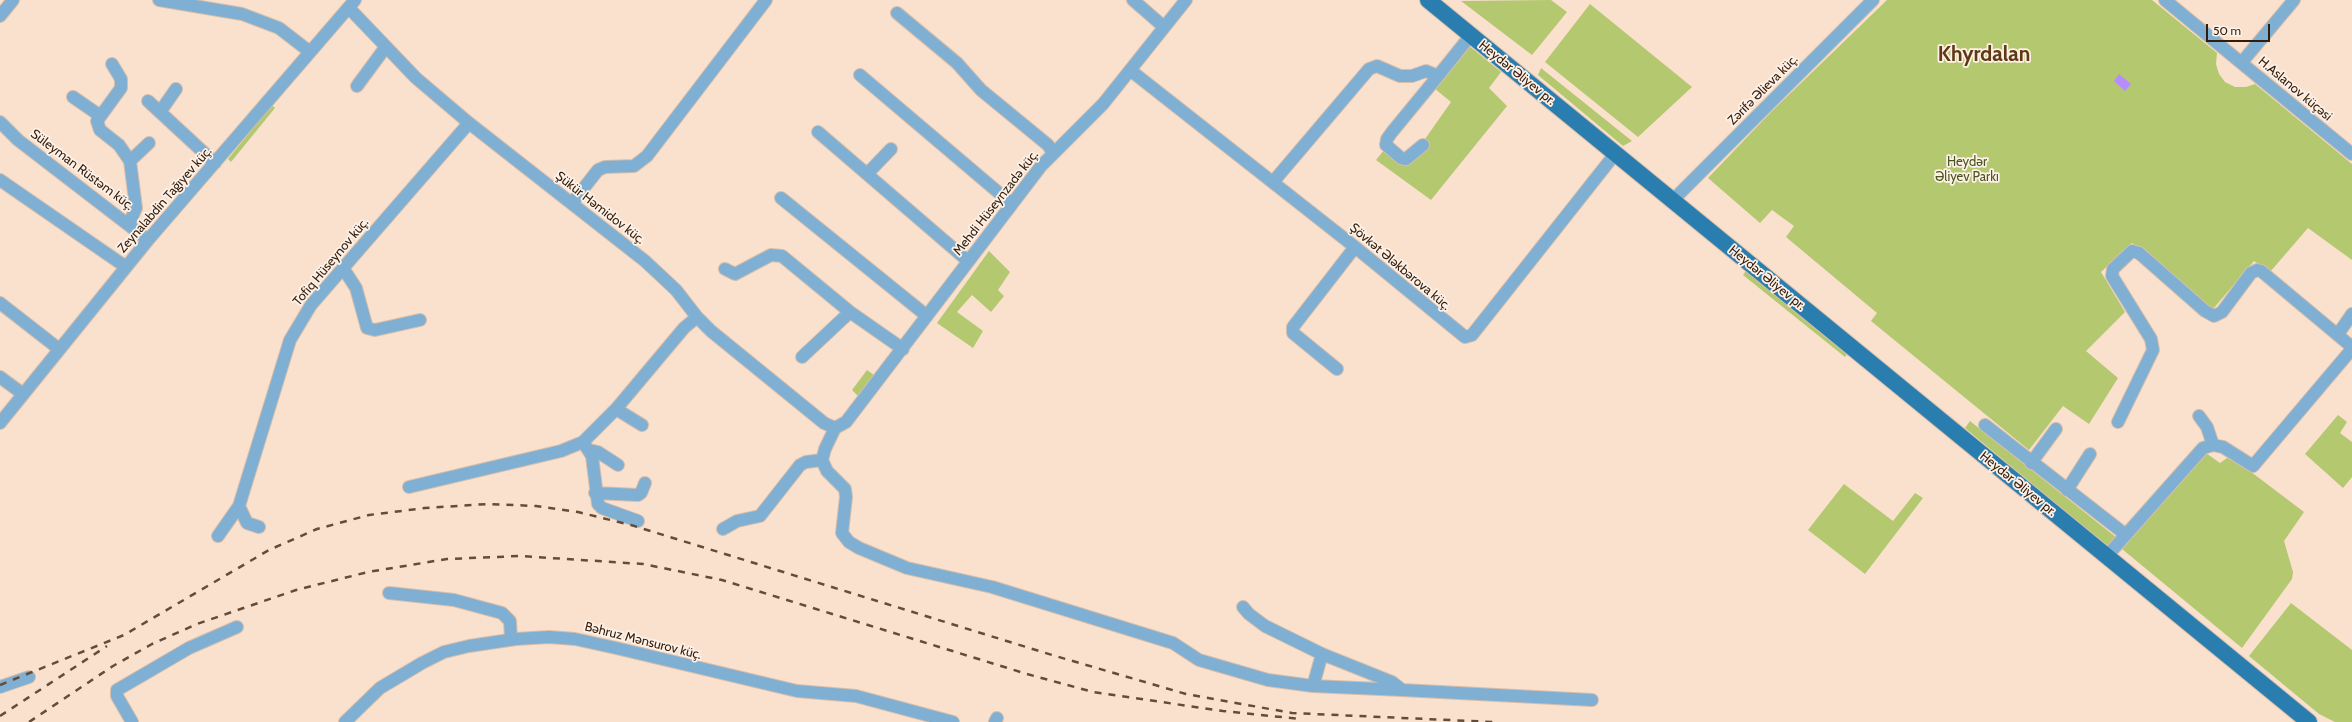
<!DOCTYPE html>
<meta charset="utf-8">
<style>
body{margin:0}
#map{position:relative;width:2352px;height:722px;overflow:hidden;background:#fae1ce;font-family:Cabin,sans-serif}
canvas{display:block}
.scale{position:absolute;left:2206px;top:24px;width:64px;height:18px;box-sizing:border-box;border:2px solid #331d0a;border-top:0;padding-left:5px;font-size:12px;line-height:14px;white-space:nowrap;color:#331d0a;-webkit-text-stroke:3px #fef1e8;paint-order:stroke}
</style>
<div id="map">
<canvas width="2352" height="722"></canvas>
<div class="scale">50 m</div>
</div>
<script>
const c = document.querySelector('canvas').getContext('2d');
c.lineJoin = 'round';
function fillPath(path, color) { c.fillStyle = color; c.fill(path, 'evenodd'); }
const shape = rows => new Path2D(rows.map(r => 'M' + r).join(''));
function stroke(path, color, width, dash) { c.strokeStyle = color; c.lineWidth = width; c.lineCap = dash ? 'butt' : 'round'; c.setLineDash(dash || []); c.stroke(path); }
function drawText(font, color, halo, rows, align = 'center') {
  c.font = font + ' Cabin,sans-serif'; c.lineWidth = 3.5; c.setLineDash([]); c.textBaseline = 'middle'; c.strokeStyle = halo; c.fillStyle = color; for (const [text, x, y, turn = 0] of rows) {
    c.save(); c.translate(x, y); c.rotate((+turn || 0) * Math.PI / 180); c.textAlign = isNaN(turn) ? turn : align; if (halo) c.strokeText(text, 0, 0); c.fillText(text, 0, 0); c.restore();
  }
}
fillPath(shape([
 [1551,0,1567,12,1532,55,1461,1],
 [1887,0,2152,0,2217,53,2216,64,2219,74,2225,82,2235,87,2246,87,2255,84,2352,164,2352,260,2308,228,2270,272,2254,261,2213,309,2132,243,2101,272,2125,312,2086,351,2118,378,2089,424,2063,406,2029,450,1871,321,1877,313,1786,237,1794,226,1772,210,1760,223,1708,178,1771,112],
 [1590,4,1692,87,1638,137,1545,62],
 [1468,45,1501,72,1489,88,1507,106,1431,200,1376,160,1389,144,1411,159,1451,102,1434,88],
 [1541,68,1632,141,1623,146,1538,75],
 [272,105,275,108,231,162,228,159],
 [989,251,1010,272,998,290,1004,296,991,312,972,295,957,312,983,331,973,348,937,323],
 [1746,271,1848,353,1845,357,1743,275],
 [867,370,874,375,858,396,852,390],
 [2338,415,2347,422,2340,433,2352,442,2352,477,2343,488,2305,454],
 [1970,421,2117,538,2108,547,1965,428],
 [2206,453,2220,463,2230,456,2304,512,2284,541,2293,572,2292,579,2242,648,2122,549],
 [1844,484,1893,521,1915,493,1923,498,1865,574,1808,530],
 [2291,603,2352,650,2352,722,2335,722,2319,714,2249,656]
]), '#b4c870');
fillPath(shape([
 [2119,74,2131,84,2125,91,2114,81]
]), '#b78dfd');
const minor = shape([
 [159,0,242,14,279,28,310,52],
 [1133,0,1164,27],
 [2165,0,2352,154],
 [349,8,416,78,469,123,645,261,676,290,697,317,711,331,824,423,835,428,846,422,1041,166,1103,104,1186,0],
 [897,13,957,63,981,90,1048,145,1053,153],
 [0,16,13,0],
 [2242,62,2294,0],
 [112,64,121,79,121,88,97,121,100,130,119,145,130,161,136,208,129,224],
 [1130,70,1355,247,1465,337,1472,335,1615,154],
 [860,75,1012,204],
 [357,86,385,48],
 [73,97,99,115],
 [148,101,215,163],
 [160,112,176,89],
 [0,122,18,140,148,240],
 [818,132,968,261],
 [1423,145,1406,159,1401,158,1386,145,1387,139,1392,132,1438,76],
 [130,161,149,143],
 [867,174,891,149],
 [0,180,126,267],
 [1273,182,1369,69,1377,66,1400,76,1412,76,1426,71,1438,76,1471,35],
 [781,198,927,316],
 [1673,200,1873,0],
 [572,203,598,170,605,167,634,166,647,156,766,0],
 [343,268,356,288,367,328,375,330,420,320],
 [725,269,735,274,771,255,782,256,850,312,903,349],
 [0,303,59,349],
 [2338,334,2352,314],
 [802,357,850,312],
 [1337,369,1293,333,1293,327,1355,247],
 [0,377,23,394],
 [616,409,642,425],
 [2199,416,2207,427,2213,445],
 [2118,422,2153,350,2151,339,2112,276,2113,269,2132,251,2139,253,2205,311,2214,316,2222,312,2251,273,2257,270,2261,271,2352,347],
 [0,423,148,240,355,0],
 [1985,425,2126,535],
 [835,428,825,449,822,460,827,471,845,489,846,497,842,533,849,542,859,548,907,568,992,587,1173,643,1199,660,1268,680,1313,686,1402,690],
 [583,442,592,456,598,504,602,508,638,521],
 [589,450,598,452,618,465],
 [2031,463,2056,429],
 [409,487,561,451,583,442,616,409,684,328,697,317],
 [2067,490,2090,454],
 [595,493,638,495,641,493,645,483],
 [259,527,247,523,239,506,290,340,311,305,469,123],
 [723,529,737,521,760,516,800,465,806,462,822,460],
 [218,536,239,506],
 [2107,556,2203,448,2213,445,2223,447,2253,466,2352,349],
 [389,593,454,600,502,613,510,621,511,639],
 [1243,607,1249,614,1265,626,1322,654,1392,682,1402,690,1592,700],
 [1313,686,1322,654],
 [0,687,29,677],
 [132,722,117,696,117,690,189,648,237,627],
 [345,722,380,688,422,663,444,652,469,646,516,639,549,637,575,639,616,648,797,691,856,696,953,722],
 [995,722,997,718]
]);
const major = shape([
 [1428,0,2309,722]
]);
stroke(minor, '#d6beab', 14);
stroke(major, '#d6beab', 18);
stroke(minor, '#7fb0d3', 12);
stroke(major, '#2a7eaf', 16);
stroke(shape([
 [0,685,124,635,269,550,317,529,369,515,425,508,488,504,536,506,578,512,631,525,1052,655,1186,694,1292,713,1493,722],
 [0,716,107,646],
 [29,722,113,666,152,644,197,624,296,590,368,572,447,559,520,556,643,564,722,580,1027,674,1093,692,1223,711,1300,719]
]), '#634d3a', 2.5, [7, 7]);
drawText('13px', '#331d0a', '#fef1e8', [
 ["Heydər Əliyev pr.",1517,73,39],
 ["H.Aslanov küçəsi",2295,89,40],
 ["Zərifə Əlieva küç.",1763,90,-45],
 ["Süleyman Rüstəm küç.",82,170,37],
 ["Zeynalabdin Tağıyev küç.",165,200,-49],
 ["Mehdi Hüseynzadə küç.",996,203,-52],
 ["Şükür Həmidov küç.",600,208,38],
 ["Tofiq Hüseynov küç.",331,262,-50],
 ["Şövkət Ələkbərova küç.",1400,267,40],
 ["Heydər Əliyev pr.",1767,278,39],
 ["Heydər Əliyev pr.",2018,484,39],
 ["Bəhruz Mənsurov küç.",643,641,14]
]);
drawText('13px', '#495420', '#fef1e8', [
 ["Heydər",1967,162],
 ["Əliyev Parkı",1967,177]
]);
drawText('bold 21px', '#5f3814', '#fef1e8', [
 ["Khyrdalan",1984,55]
]);
</script>
